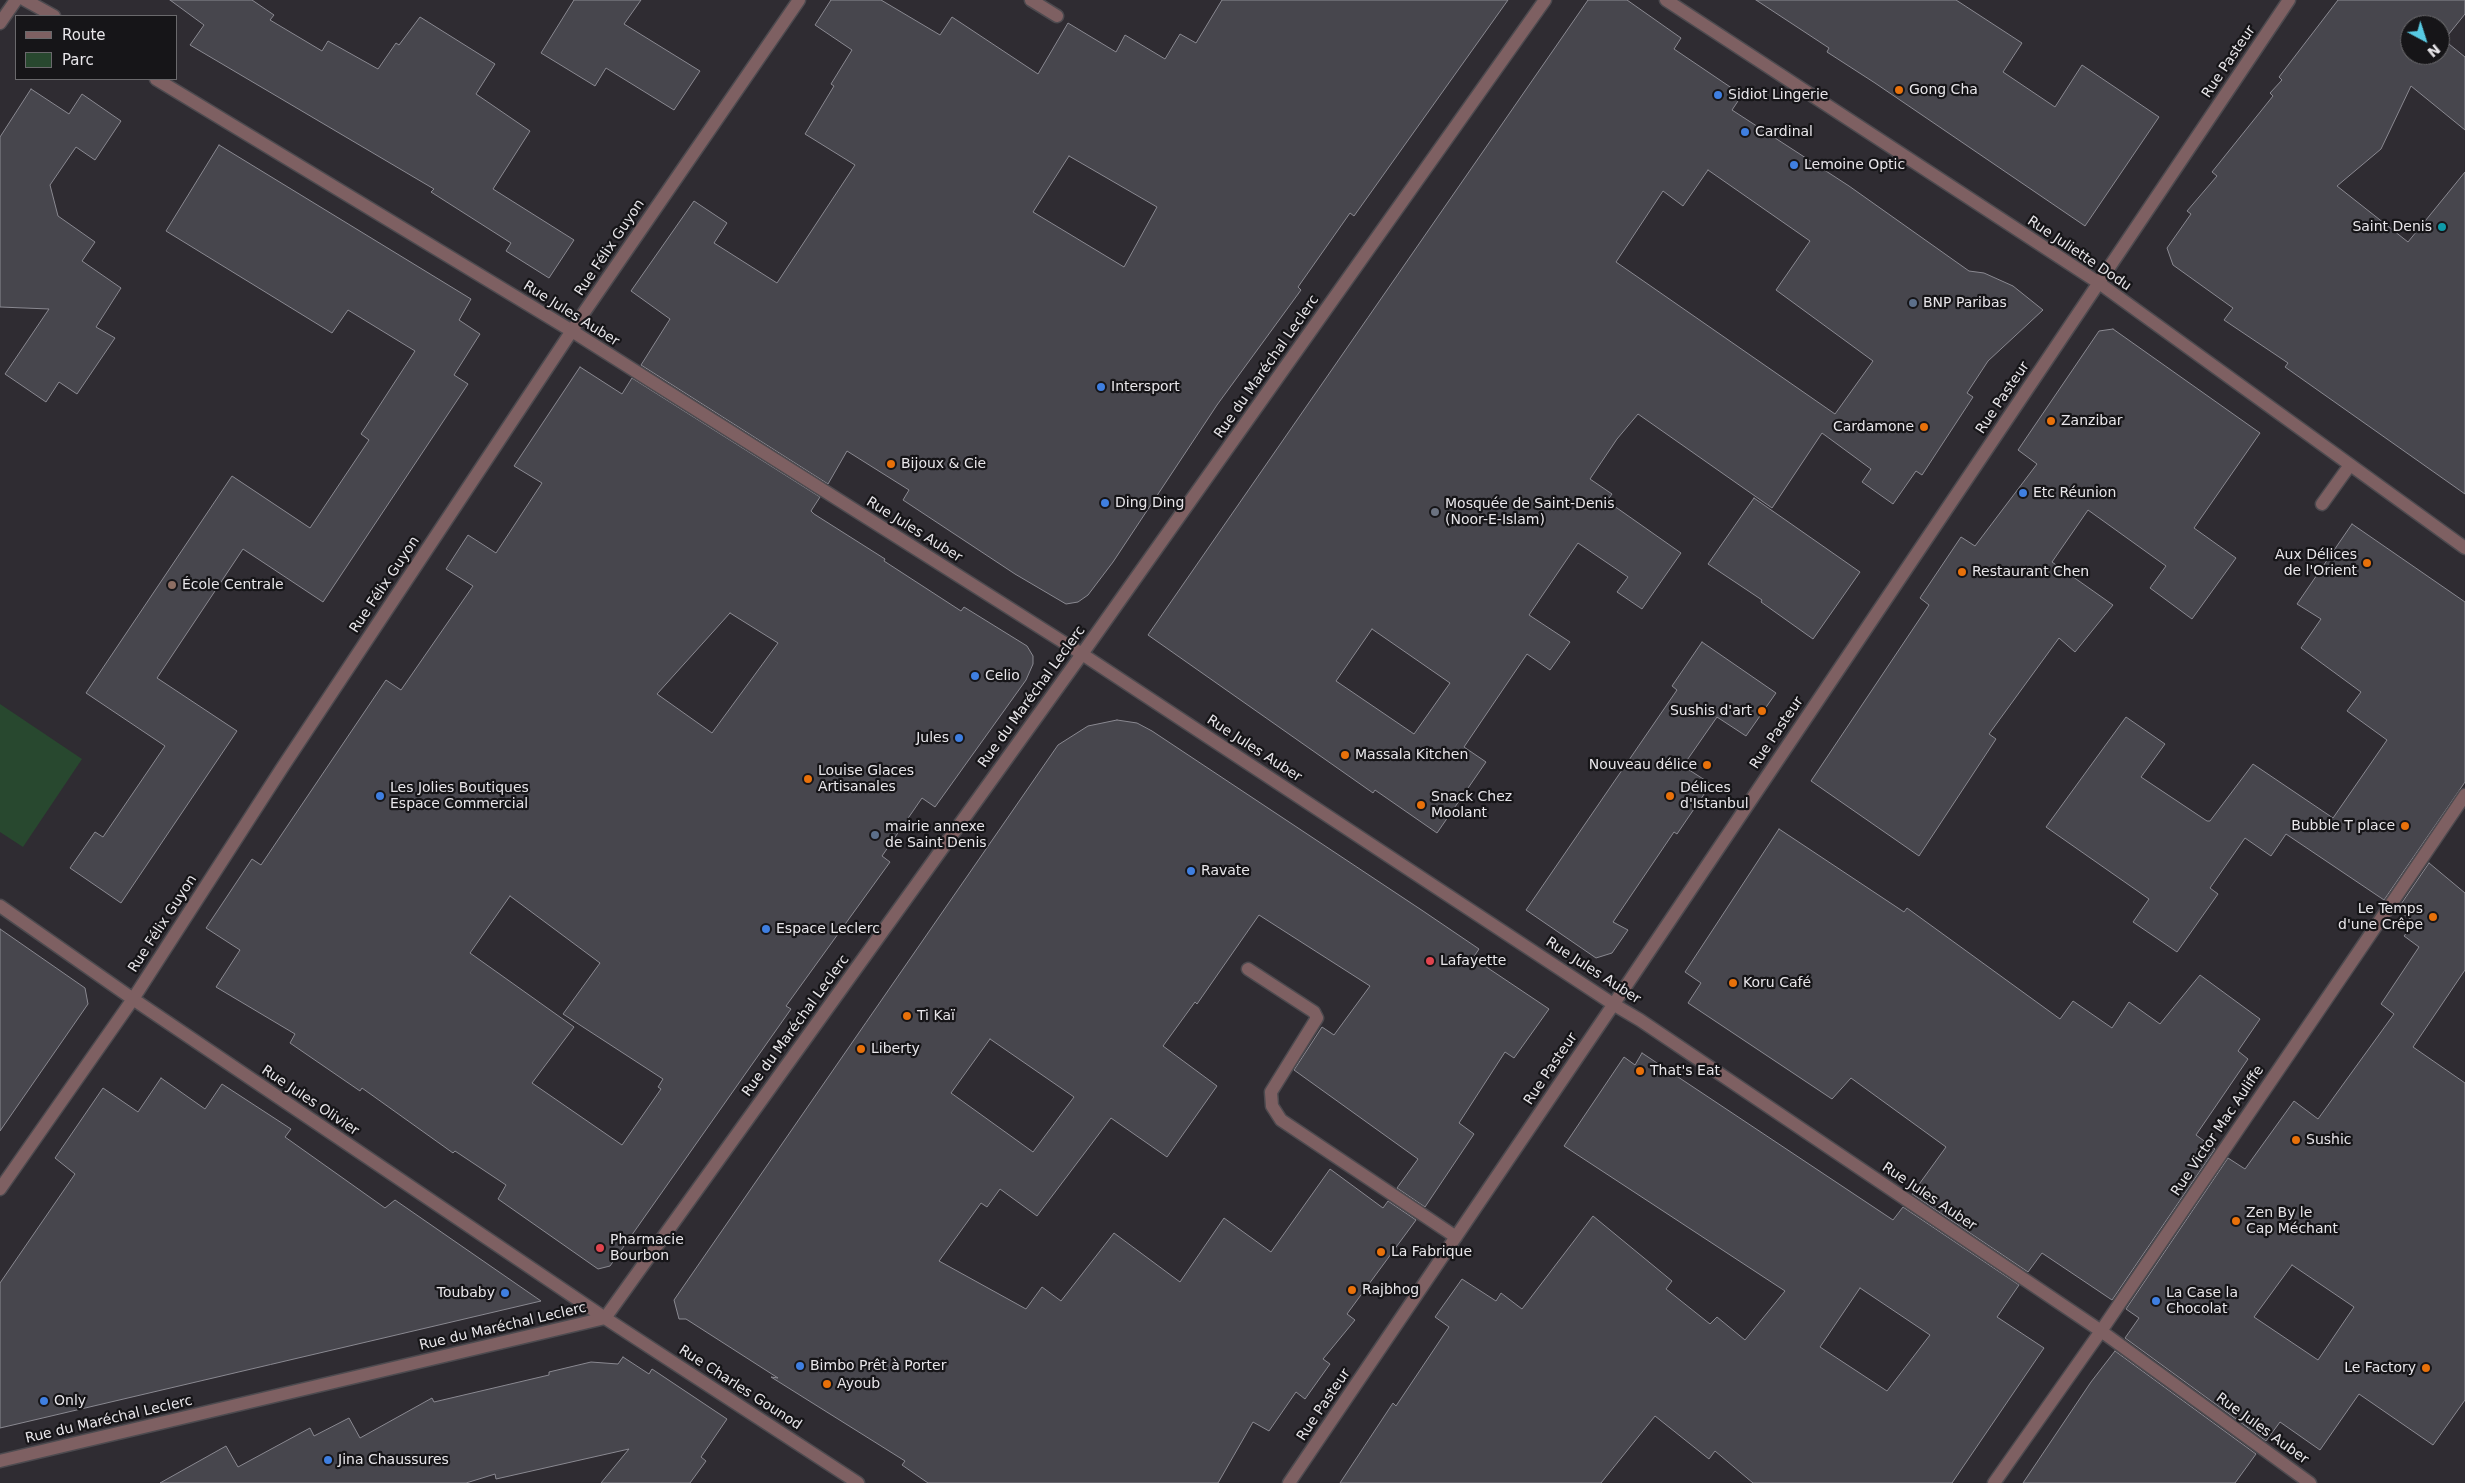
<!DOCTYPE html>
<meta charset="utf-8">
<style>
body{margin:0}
#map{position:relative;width:2465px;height:1483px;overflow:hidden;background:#2f2c32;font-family:"DejaVu Sans",sans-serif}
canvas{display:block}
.legend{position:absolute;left:15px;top:15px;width:162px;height:65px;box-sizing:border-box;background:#161518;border:1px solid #6a696c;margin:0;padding:6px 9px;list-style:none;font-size:15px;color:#e8e6ea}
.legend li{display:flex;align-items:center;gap:10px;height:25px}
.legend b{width:25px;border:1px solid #6a696c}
.north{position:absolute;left:2400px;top:15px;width:50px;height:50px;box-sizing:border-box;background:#161518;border:1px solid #6a696c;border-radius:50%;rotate:140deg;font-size:14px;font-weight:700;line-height:20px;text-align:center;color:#e8e6ea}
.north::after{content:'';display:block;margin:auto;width:18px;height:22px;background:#57c9e2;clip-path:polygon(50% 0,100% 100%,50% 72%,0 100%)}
</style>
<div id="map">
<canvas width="2465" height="1483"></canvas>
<ul class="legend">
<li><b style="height:6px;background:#7e6062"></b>Route</li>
<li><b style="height:14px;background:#28482f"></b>Parc</li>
</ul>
<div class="north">N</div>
</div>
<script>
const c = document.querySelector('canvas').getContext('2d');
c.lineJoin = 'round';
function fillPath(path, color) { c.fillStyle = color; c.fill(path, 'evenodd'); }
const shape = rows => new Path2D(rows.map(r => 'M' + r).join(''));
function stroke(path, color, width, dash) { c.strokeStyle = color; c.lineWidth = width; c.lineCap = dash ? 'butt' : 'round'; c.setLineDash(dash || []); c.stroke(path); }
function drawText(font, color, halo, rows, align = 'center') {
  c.font = font + ' "DejaVu Sans",sans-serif'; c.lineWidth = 4.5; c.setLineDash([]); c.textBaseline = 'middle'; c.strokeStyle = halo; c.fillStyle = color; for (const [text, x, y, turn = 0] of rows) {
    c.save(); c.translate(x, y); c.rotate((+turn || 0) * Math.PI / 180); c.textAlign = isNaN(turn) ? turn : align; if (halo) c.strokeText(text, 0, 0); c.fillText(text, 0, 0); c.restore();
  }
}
fillPath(shape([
 [0,704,82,759,23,847,0,832]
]), '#28482f');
const building = shape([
 [170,0,252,0,274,15,270,20,322,51,328,41,378,69,396,43,399,45,420,17,495,64,476,94,530,131,493,189,574,240,549,278,506,251,511,243,431,192,434,189,190,45,204,25,170,0],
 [574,0,641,0,624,24,700,71,674,110,606,68,595,86,541,53,574,0],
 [831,0,881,0,940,35,952,17,1038,74,1068,23,1116,52,1125,35,1165,59,1180,34,1196,43,1222,0,1508,0,1354,216,1350,213,1298,287,1301,290,1217,405,1113,562,1088,595,1078,602,1066,604,1015,574,903,500,909,490,847,451,828,484,641,365,670,319,631,291,694,201,727,223,714,243,777,283,855,165,805,134,834,86,831,84,852,50,815,25,831,0],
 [1069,156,1157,207,1124,267,1033,212,1069,156],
 [1588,0,1627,0,1681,38,1674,49,1742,95,1732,110,1849,186,1969,271,1984,273,2013,286,2043,310,1988,361,1967,393,1973,397,1922,475,1916,471,1893,504,1862,482,1871,469,1822,433,1772,508,1638,414,1617,439,1590,479,1612,494,1607,501,1681,553,1642,609,1617,592,1628,577,1578,543,1529,615,1570,642,1550,670,1527,654,1464,747,1486,762,1437,833,1375,790,1373,793,1148,635,1588,0],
 [1708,170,1810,241,1776,290,1873,361,1835,414,1616,262,1663,191,1683,206,1708,170],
 [1372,629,1450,683,1414,734,1336,681,1372,629],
 [1756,0,1956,0,2022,43,2003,72,2055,107,2082,65,2159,117,2085,226,1875,83,1827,52,1829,48,1756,0],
 [2338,0,2465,0,2465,14,2444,40,2465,57,2465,130,2411,86,2381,149,2337,186,2408,242,2465,172,2465,494,2285,367,2288,363,2224,320,2233,308,2173,265,2167,248,2191,214,2187,211,2217,176,2212,172,2273,96,2270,93,2282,80,2279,77,2338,0],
 [2410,25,2440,25,2440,55,2410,55,2410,25],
 [31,89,69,114,82,94,121,121,95,160,76,147,50,185,58,216,95,242,82,261,121,288,96,327,115,338,77,394,59,382,46,402,5,374,49,309,0,307,0,137,31,89],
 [219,145,471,299,459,320,480,334,454,375,468,384,323,602,243,549,157,678,237,731,121,903,70,868,95,832,103,837,165,746,86,693,232,476,310,528,369,440,361,434,415,351,348,310,332,333,166,231,219,145],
 [2113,329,2260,433,2194,528,2236,558,2192,619,2150,588,2166,566,2088,510,2052,562,2113,605,2075,652,2059,638,1989,734,1996,739,1919,856,1811,781,1929,605,1920,598,1961,537,1975,546,2037,464,2018,450,2099,331,2113,329],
 [580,367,622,394,632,378,820,497,811,511,814,514,885,559,884,561,961,611,964,607,1027,646,1033,656,1033,664,1026,680,935,807,922,798,882,856,890,862,786,1006,791,1009,610,1266,598,1269,498,1199,506,1185,455,1151,453,1153,362,1088,360,1091,290,1043,295,1034,216,987,240,950,206,928,252,859,261,865,386,680,401,690,473,586,446,569,468,535,496,553,542,483,514,466,580,367],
 [730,613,778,643,712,733,657,694,730,613],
 [510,896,600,963,563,1014,663,1079,658,1087,661,1089,622,1145,532,1083,574,1027,470,953,510,896],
 [1754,498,1860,572,1813,639,1761,602,1762,600,1708,564,1754,498],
 [2352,524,2465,602,2465,782,2384,900,2286,834,2271,856,2245,838,2210,888,2218,894,2177,952,2133,922,2149,899,2046,827,2126,717,2165,744,2141,777,2207,821,2210,821,2253,764,2333,818,2387,740,2347,711,2361,692,2301,648,2321,619,2297,604,2352,524],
 [1702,642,1776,693,1746,736,1717,717,1683,766,1711,784,1677,834,1674,832,1613,922,1628,930,1612,953,1596,958,1526,910,1677,690,1672,686,1702,642],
 [1117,720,1137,723,1152,731,1423,911,1479,949,1473,958,1549,1009,1514,1058,1505,1052,1459,1123,1474,1134,1425,1207,1397,1188,1418,1159,1294,1070,1322,1027,1334,1035,1370,986,1259,915,1197,1004,1195,1002,1163,1046,1217,1086,1167,1157,1111,1118,1037,1216,1000,1189,987,1207,981,1203,939,1261,1026,1309,1042,1287,1061,1301,1114,1233,1180,1282,1224,1218,1271,1252,1330,1169,1383,1208,1388,1201,1416,1220,1347,1314,1355,1320,1323,1359,1330,1364,1305,1399,1296,1392,1269,1431,1253,1422,1218,1483,928,1483,902,1465,905,1461,771,1377,778,1378,686,1319,679,1319,674,1300,1058,745,1088,726,1117,720],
 [990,1039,1074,1097,1033,1152,951,1093,990,1039],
 [1779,829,1904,912,1907,908,2060,1019,2073,1001,2112,1028,2129,1002,2160,1024,2200,975,2260,1019,2238,1051,2248,1059,2196,1135,2215,1149,2112,1300,2042,1253,2028,1272,1912,1194,1946,1147,1851,1078,1832,1099,1688,1003,1701,983,1685,972,1779,829],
 [2429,863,2465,893,2465,970,2413,1047,2465,1083,2465,1400,2433,1445,2359,1394,2320,1450,2280,1422,2266,1441,2125,1338,2139,1318,2126,1309,2228,1158,2245,1169,2294,1101,2318,1119,2394,1014,2381,1004,2419,947,2404,936,2415,922,2397,910,2429,863],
 [2292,1265,2354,1307,2318,1360,2254,1317,2292,1265],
 [0,929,85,988,88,1004,0,1131,0,929],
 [1642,1053,1893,1220,1903,1207,2019,1285,1997,1317,2044,1348,1952,1483,1753,1483,1715,1451,1709,1459,1655,1416,1601,1483,1340,1483,1393,1403,1396,1406,1449,1327,1435,1317,1462,1279,1496,1301,1501,1293,1522,1309,1593,1216,1672,1281,1666,1289,1710,1324,1717,1317,1745,1340,1785,1291,1564,1146,1624,1057,1635,1065,1642,1053],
 [1860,1288,1930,1335,1887,1391,1820,1347,1860,1288],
 [161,1078,205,1109,222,1084,291,1129,285,1137,385,1208,395,1200,541,1301,0,1428,0,1283,75,1174,55,1158,103,1088,138,1112,161,1078],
 [2115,1351,2256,1454,2235,1483,2023,1483,2091,1382,2115,1351],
 [623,1357,649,1374,652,1369,727,1419,701,1457,706,1461,690,1483,601,1483,629,1449,496,1479,495,1474,466,1483,160,1483,226,1446,238,1467,310,1428,314,1436,349,1418,360,1438,432,1398,434,1402,549,1375,549,1372,591,1362,618,1364,623,1357]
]);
fillPath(building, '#47464d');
stroke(building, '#8a8991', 1);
const minor = shape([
 [25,0,54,16],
 [1031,0,1057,16],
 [1666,0,2099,283,2465,548],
 [0,23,16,0],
 [156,79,572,331,1082,654,1613,1004,1640,1020,2101,1331,2310,1483],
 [2322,504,2350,465],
 [0,906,133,999,605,1318,858,1483],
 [1248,969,1314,1012,1317,1018,1271,1092,1272,1106,1281,1120,1456,1237],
 [0,1189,133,999,282,768,585,311,799,0],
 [0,1461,605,1318,1082,654,1545,0],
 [1289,1483,1632,977,2289,0],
 [1994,1483,2101,1331,2465,795]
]);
stroke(minor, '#4d4a4f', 15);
stroke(minor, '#7e6062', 12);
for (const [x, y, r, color] of [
 [1899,90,5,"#e8710a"],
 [1718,95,5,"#3f7fe0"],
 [1745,132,5,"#3f7fe0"],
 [1794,165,5,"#3f7fe0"],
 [2442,227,5,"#0f9aa8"],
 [1913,303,5,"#5c6f8a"],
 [1101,387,5,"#3f7fe0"],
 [2051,421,5,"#e8710a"],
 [1924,427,5,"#e8710a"],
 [891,464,5,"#e8710a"],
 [2023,493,5,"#3f7fe0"],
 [1105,503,5,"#3f7fe0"],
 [1435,512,5,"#6b7280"],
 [2367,563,5,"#e8710a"],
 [1962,572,5,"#e8710a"],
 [172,585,5,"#8d6e63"],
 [975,676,5,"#3f7fe0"],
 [1762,711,5,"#e8710a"],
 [959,738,5,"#3f7fe0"],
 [1345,755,5,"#e8710a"],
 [1707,765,5,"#e8710a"],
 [808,779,5,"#e8710a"],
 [380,796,5,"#3f7fe0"],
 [1670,796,5,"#e8710a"],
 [1421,805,5,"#e8710a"],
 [2405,826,5,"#e8710a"],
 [875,835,5,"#5c6f8a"],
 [1191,871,5,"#3f7fe0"],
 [2433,917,5,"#e8710a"],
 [766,929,5,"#3f7fe0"],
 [1430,961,5,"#e0444e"],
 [1733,983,5,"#e8710a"],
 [907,1016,5,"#e8710a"],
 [861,1049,5,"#e8710a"],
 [1640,1071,5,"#e8710a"],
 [2296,1140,5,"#e8710a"],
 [2236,1221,5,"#e8710a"],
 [600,1248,5,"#e0444e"],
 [1381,1252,5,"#e8710a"],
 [1352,1290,5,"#e8710a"],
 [505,1293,5,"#3f7fe0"],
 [2156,1301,5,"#3f7fe0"],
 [800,1366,5,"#3f7fe0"],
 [2426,1368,5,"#e8710a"],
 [827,1384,5,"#e8710a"],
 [44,1401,5,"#3f7fe0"],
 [328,1460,5,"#3f7fe0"]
]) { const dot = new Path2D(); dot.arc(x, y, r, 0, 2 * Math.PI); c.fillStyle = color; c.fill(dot); stroke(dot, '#161518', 2); }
drawText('14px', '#e8e6ea', '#161518', [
 ["Rue Pasteur",2229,62,-56],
 ["Rue Félix Guyon",610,248,-56],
 ["Rue Juliette Dodu",2079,254,34],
 ["Rue Jules Auber",571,314,32],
 ["Rue du Maréchal Leclerc",1267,367,-55],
 ["Rue Pasteur",2003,398,-56],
 ["Rue Jules Auber",914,530,32],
 ["Rue Félix Guyon",385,585,-56],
 ["Rue du Maréchal Leclerc",1032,697,-54],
 ["Rue Pasteur",1777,733,-56],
 ["Rue Jules Auber",1254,749,33],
 ["Rue Félix Guyon",163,924,-57],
 ["Rue Jules Auber",1593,971,33],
 ["Rue du Maréchal Leclerc",796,1026,-54],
 ["Rue Pasteur",1551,1069,-56],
 ["Rue Jules Olivier",310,1101,34],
 ["Rue Victor Mac Auliffe",2218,1131,-56],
 ["Rue Jules Auber",1929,1197,34],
 ["Rue du Maréchal Leclerc",503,1327,-13],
 ["Rue Charles Gounod",740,1388,33],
 ["Rue Pasteur",1324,1405,-56],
 ["Rue du Maréchal Leclerc",109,1420,-13],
 ["Rue Jules Auber",2262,1429,36]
]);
drawText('14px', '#e8e6ea', '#161518', [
 ["Gong Cha",1909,90],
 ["Sidiot Lingerie",1728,95],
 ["Cardinal",1755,132],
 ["Lemoine Optic",1804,165],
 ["Saint Denis",2432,227,"right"],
 ["BNP Paribas",1923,303],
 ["Intersport",1111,387],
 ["Zanzibar",2061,421],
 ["Cardamone",1914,427,"right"],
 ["Bijoux & Cie",901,464],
 ["Etc Réunion",2033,493],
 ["Ding Ding",1115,503],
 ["Mosquée de Saint-Denis",1445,504],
 ["(Noor-E-Islam)",1445,520],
 ["Aux Délices",2357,555,"right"],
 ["de l'Orient",2357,571,"right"],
 ["Restaurant Chen",1972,572],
 ["École Centrale",182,585],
 ["Celio",985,676],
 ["Sushis d'art",1752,711,"right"],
 ["Jules",949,738,"right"],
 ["Massala Kitchen",1355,755],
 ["Nouveau délice",1697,765,"right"],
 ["Louise Glaces",818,771],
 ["Artisanales",818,787],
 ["Les Jolies Boutiques",390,788],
 ["Espace Commercial",390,804],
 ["Délices",1680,788],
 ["d'Istanbul",1680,804],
 ["Snack Chez",1431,797],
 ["Moolant",1431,813],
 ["Bubble T place",2395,826,"right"],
 ["mairie annexe",885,827],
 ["de Saint Denis",885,843],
 ["Ravate",1201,871],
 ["Le Temps",2423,909,"right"],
 ["d'une Crêpe",2423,925,"right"],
 ["Espace Leclerc",776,929],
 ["Lafayette",1440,961],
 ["Koru Café",1743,983],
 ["Ti Kaï",917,1016],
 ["Liberty",871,1049],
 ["That's Eat",1650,1071],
 ["Sushic",2306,1140],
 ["Zen By le",2246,1213],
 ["Cap Méchant",2246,1229],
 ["Pharmacie",610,1240],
 ["Bourbon",610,1256],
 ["La Fabrique",1391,1252],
 ["Rajbhog",1362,1290],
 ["Toubaby",495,1293,"right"],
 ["La Case la",2166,1293],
 ["Chocolat",2166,1309],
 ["Bimbo Prêt à Porter",810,1366],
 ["Le Factory",2416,1368,"right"],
 ["Ayoub",837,1384],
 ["Only",54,1401],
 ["Jina Chaussures",338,1460]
], 'left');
</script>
